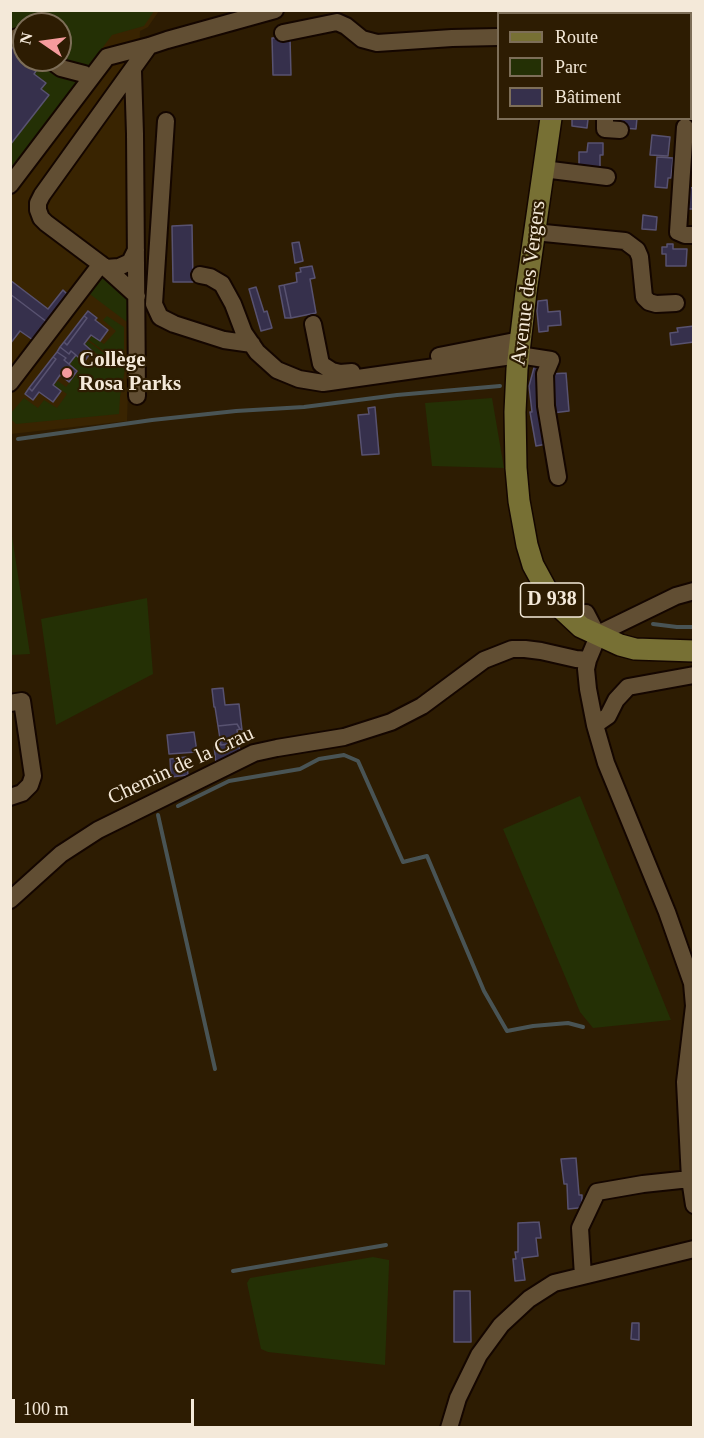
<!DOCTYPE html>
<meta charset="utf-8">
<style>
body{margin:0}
#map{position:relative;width:704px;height:1438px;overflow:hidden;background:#2d1c02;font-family:Georgia,serif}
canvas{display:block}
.frame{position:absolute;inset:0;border:12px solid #f4e9d9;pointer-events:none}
.legend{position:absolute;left:497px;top:12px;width:195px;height:108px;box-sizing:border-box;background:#2d1c02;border:2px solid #7d6e58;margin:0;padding:8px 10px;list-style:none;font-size:18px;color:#f4e9d9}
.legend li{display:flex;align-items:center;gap:12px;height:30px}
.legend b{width:30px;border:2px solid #7d6e58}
.north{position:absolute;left:12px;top:12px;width:60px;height:60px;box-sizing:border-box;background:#2d1c02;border:2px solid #7d6e58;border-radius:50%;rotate:283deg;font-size:16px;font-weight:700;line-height:24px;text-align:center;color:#f4e9d9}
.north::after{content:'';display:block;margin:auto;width:21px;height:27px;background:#f59b9c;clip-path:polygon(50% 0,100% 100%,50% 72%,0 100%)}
.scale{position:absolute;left:12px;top:1399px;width:182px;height:27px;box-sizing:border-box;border:3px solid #f4e9d9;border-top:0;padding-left:8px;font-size:18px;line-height:21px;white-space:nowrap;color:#f4e9d9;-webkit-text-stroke:4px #2d1c02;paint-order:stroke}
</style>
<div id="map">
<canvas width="704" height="1438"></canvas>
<div class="frame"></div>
<ul class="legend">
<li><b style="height:8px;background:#777034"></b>Route</li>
<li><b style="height:16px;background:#243005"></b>Parc</li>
<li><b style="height:16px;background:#36304c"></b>Bâtiment</li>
</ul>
<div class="north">N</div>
<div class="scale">100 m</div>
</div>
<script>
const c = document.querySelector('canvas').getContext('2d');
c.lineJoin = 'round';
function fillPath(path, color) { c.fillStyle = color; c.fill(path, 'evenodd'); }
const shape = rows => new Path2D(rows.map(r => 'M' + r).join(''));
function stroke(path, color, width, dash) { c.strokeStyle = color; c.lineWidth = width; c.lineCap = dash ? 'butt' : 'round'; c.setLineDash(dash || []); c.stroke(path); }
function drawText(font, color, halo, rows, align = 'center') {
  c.font = font + ' Georgia,serif'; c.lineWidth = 4.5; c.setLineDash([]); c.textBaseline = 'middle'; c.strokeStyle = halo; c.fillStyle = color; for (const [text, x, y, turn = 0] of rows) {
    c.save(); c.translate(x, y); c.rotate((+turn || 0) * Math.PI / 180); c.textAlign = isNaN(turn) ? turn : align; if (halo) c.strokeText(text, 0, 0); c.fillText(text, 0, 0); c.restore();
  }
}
fillPath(shape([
 [11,11,159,11,148,27,140,31,127,421,11,434],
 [24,24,60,24,60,60,24,60]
]), '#392401');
fillPath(shape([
 [11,11,154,11,144,26,112,35,11,171],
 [24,24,60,24,60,60,24,60],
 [101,274,126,293,129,301,130,314,127,322,87,292],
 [107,316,124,327,124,366,89,340,92,336,104,344,116,331,103,320],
 [88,341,125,369,120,397,119,414,16,424,11,419,11,413,24,398,38,408,44,400,57,408,67,394,54,385,58,381,66,387,79,371,70,364,76,356,88,366,97,354,85,344],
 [492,398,504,468,432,466,425,403],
 [10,523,30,654,11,655,10,655],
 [147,598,153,674,56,725,41,619],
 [580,796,671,1020,593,1028,580,1012,503,829],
 [373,1257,389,1260,389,1265,385,1365,268,1352,261,1349,247,1283,250,1278]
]), '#243005');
stroke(shape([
 [18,439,152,420,236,411,304,407,397,395,500,386],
 [653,624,677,627,694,627],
 [178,806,229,781,300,769,319,759,344,755,358,761,403,862,427,856,484,991,507,1031,533,1026,568,1023,583,1027],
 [158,815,215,1069],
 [233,1271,386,1245]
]), '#495455', 4);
const building = shape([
 [272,38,290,38,291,75,273,75,272,38],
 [15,45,24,53,24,60,34,60,40,65,34,74,46,83,41,89,49,95,10,145,10,51,15,45],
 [572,118,588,119,587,128,572,126,572,118],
 [609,118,637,118,636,129,622,128,608,124,609,118],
 [652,135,670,137,668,156,650,155,652,135],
 [588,143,603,143,603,155,600,155,600,174,579,171,579,152,587,152,588,143],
 [657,157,673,158,671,178,668,178,667,188,655,187,657,157],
 [685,187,694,188,694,209,683,209,685,187],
 [643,215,657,217,656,230,642,229,643,215],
 [192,225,193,282,173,282,172,226,192,225],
 [299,242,303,261,295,263,292,243,299,242],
 [667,244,673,244,673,249,687,249,686,266,666,266,666,254,662,254,662,247,667,247,667,244],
 [312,266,315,278,310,279,316,313,291,318,284,285,297,282,296,273,301,272,300,268,312,266],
 [10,280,48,309,63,290,68,295,47,322,10,294,10,280],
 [284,285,291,318,285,318,279,286,284,285],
 [256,287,264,312,267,311,272,328,261,331,249,289,256,287],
 [10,294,47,322,33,340,20,331,10,344,10,294],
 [547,300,548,312,560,311,561,325,548,326,548,331,539,332,537,311,538,301,547,300],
 [88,311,97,318,95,320,108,330,100,341,91,335,84,344,92,351,84,362,71,351,69,354,60,347,64,342,67,345,87,318,84,316,88,311],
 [84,316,87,318,67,345,64,342,84,316],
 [694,326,694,342,671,345,670,333,678,332,677,328,694,326],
 [60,347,69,354,71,351,76,355,69,364,64,360,66,358,57,352,60,347],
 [57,352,66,358,64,360,77,371,69,382,60,375,53,385,61,391,53,402,39,392,33,400,25,394,29,388,32,391,56,359,53,357,57,352],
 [53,357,56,359,32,391,29,388,53,357],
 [535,364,543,366,537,390,547,444,536,446,530,412,532,412,529,386,535,364],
 [566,373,569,411,552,413,550,374,566,373],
 [375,407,379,454,362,455,358,415,369,414,368,408,375,407],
 [223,688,225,705,239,704,242,730,240,729,237,724,218,726,215,707,214,707,212,689,223,688],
 [237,724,240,729,237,730,239,743,221,745,218,726,237,724],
 [194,732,197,752,169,754,167,735,194,732],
 [239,743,240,755,216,763,214,746,220,744,221,745,239,743],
 [186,757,188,775,171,777,170,759,186,757],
 [576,1158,579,1195,582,1195,582,1201,587,1201,588,1207,568,1209,567,1184,564,1184,561,1159,576,1158],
 [539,1222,541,1238,536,1238,538,1256,522,1258,525,1280,515,1281,513,1259,516,1259,515,1252,518,1252,518,1223,539,1222],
 [454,1291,470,1291,471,1342,454,1342,454,1291],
 [632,1323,639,1323,639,1340,631,1339,632,1323]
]);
fillPath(building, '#36304c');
stroke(building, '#585270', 1.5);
const minor = shape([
 [283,33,337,22,346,26,362,39,377,43,452,38,498,37],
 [17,37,24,42],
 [50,60,61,68,84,74,90,79],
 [133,71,135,134,137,396],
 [605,118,605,129,620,130],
 [166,121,154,304,160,317,174,324,224,340,252,344],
 [685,127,678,232,685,235,694,235],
 [543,169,607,177],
 [10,185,107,57,149,46,167,40,275,10],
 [534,232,625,241,637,250,640,257,644,297,649,302,656,304,676,303],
 [136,250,130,262,119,267,106,268,46,223,41,218,38,210,38,203,42,195,149,46],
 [106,268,137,296],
 [200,275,210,277,222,284,233,304,244,333,257,352,277,370,299,379,323,383,519,355,551,360,545,374,546,406,558,477],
 [313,324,321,364,332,371,340,373,352,372],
 [439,356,520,340],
 [10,383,101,264],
 [586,613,598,636],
 [598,636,588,660,586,669,588,689,595,725,606,763,667,912,692,983,694,1006],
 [598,636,602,632,676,596,694,591],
 [10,703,22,701,33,776,30,785,22,793,10,797],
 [595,725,608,716,616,700,628,687,694,675],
 [10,900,61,854,98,830,254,753,277,748,344,737,391,722,422,706,484,660,512,649,525,649,541,651,576,659,588,660],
 [694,1006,685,1082,690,1179,694,1205],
 [583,1276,580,1228,597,1192,643,1184,690,1179],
 [449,1428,458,1398,479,1355,501,1325,529,1299,554,1283,694,1249]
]);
const major = shape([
 [565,14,565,10],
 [551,118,526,292,517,369,515,412,516,468,519,501,527,545,533,565,552,600,581,627,620,645,635,649,694,651]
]);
stroke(minor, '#140600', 20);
stroke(major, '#140600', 24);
stroke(minor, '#614e33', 16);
stroke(major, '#777034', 21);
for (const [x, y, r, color] of [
 [67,373,6,"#f59b9c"]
]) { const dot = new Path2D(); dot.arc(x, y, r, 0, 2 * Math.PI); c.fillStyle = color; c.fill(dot); stroke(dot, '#2d1c02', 2); }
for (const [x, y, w] of [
 [552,600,63]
]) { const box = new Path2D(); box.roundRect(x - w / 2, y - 17, w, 34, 4.5); c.fillStyle = '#2d1c02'; c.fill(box); stroke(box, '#f4e9d9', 1.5); }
drawText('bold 20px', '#f4e9d9', null, [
 ["D 938",552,600]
]);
drawText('21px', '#f4e9d9', '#2d1c02', [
 ["Avenue des Vergers",529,283,-83],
 ["Chemin de la Crau",181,766,-25]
]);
drawText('bold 21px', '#f4e9d9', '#2d1c02', [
 ["Collège",79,361],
 ["Rosa Parks",79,385]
], 'left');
</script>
